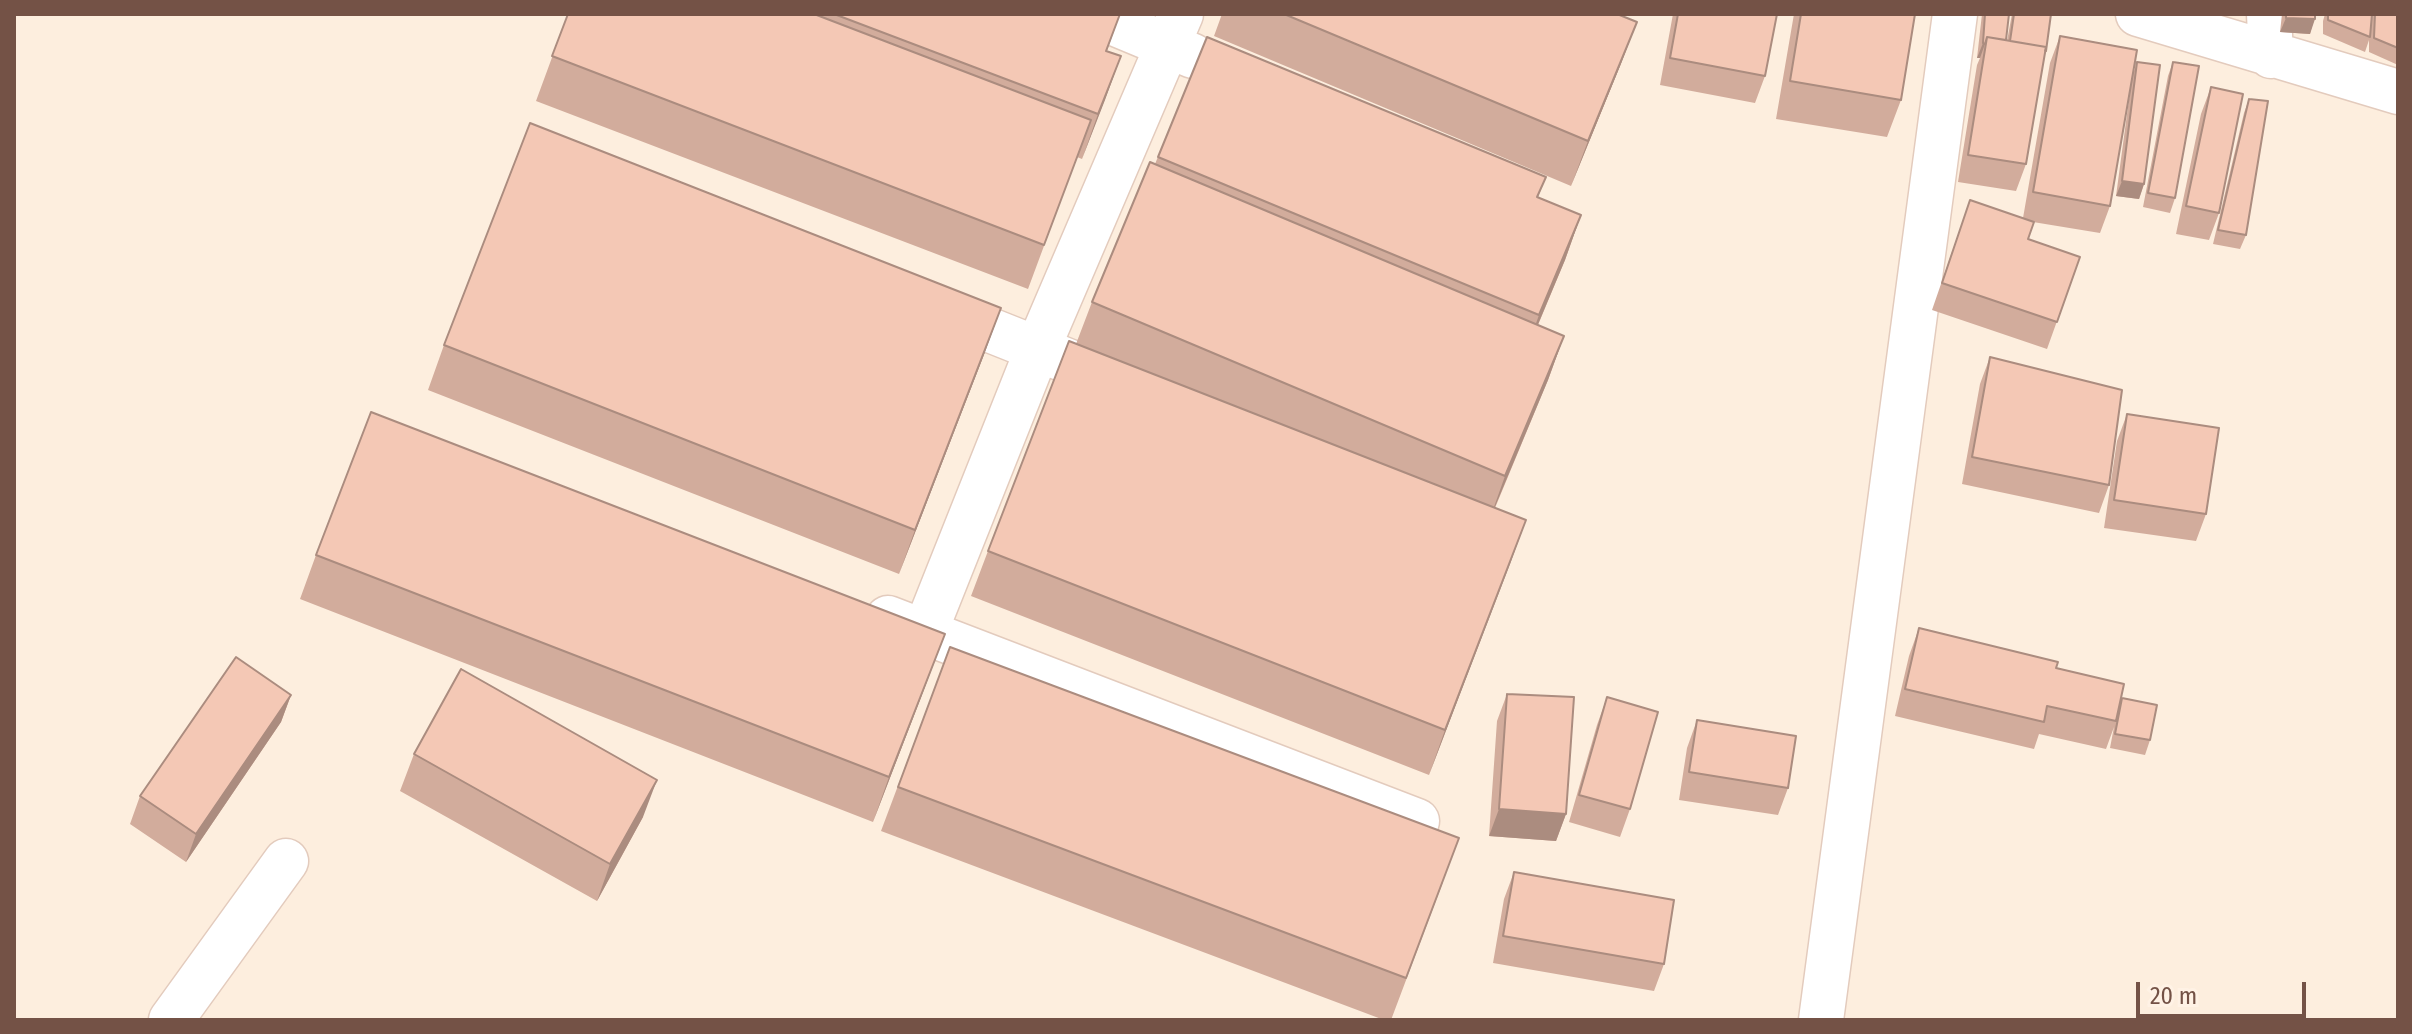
<!DOCTYPE html>
<style>
body{margin:0}
#map{position:relative;width:2412px;height:1034px;overflow:hidden;background:#fdeede;font-family:"Fira Sans Condensed",sans-serif}
canvas{display:block}
.frame{position:absolute;inset:0;border:16px solid #745246;pointer-events:none}
.scale{position:absolute;left:2136px;top:982px;width:170px;height:36px;box-sizing:border-box;border:4px solid #745246;border-top:0;padding-left:10px;font-size:24px;line-height:28px;white-space:nowrap;color:#745246;-webkit-text-stroke:6px #fff2e5;paint-order:stroke}
</style>
<div id="map">
<canvas width="2412" height="1034"></canvas>
<div class="frame"></div>
<div class="scale">20 m</div>
</div>
<script>
const c = document.querySelector('canvas').getContext('2d');
c.lineJoin = 'round';
const shape = rows => new Path2D(rows.map(r => 'M' + r).join(''));
function stroke(path, color, width, dash) { c.strokeStyle = color; c.lineWidth = width; c.lineCap = dash ? 'butt' : 'round'; c.setLineDash(dash || []); c.stroke(path); }
function fillPath(path, color) { c.fillStyle = color; c.fill(path, 'evenodd'); }
const minor = shape([
 [1092,14,1193,56],
 [2138,14,2398,92],
 [2269,14,2271,56],
 [937,309,1118,381],
 [888,618,1417,821],
 [925,632,1038,348,1181,14],
 [171,1020,286,861],
 [1821,1020,1955,14]
]);
stroke(minor, '#e3cbbd', 47);
stroke(minor, '#fff', 44);
fillPath(shape([
 [568,14,1120,14,1107,51,1121,56,1082,159,1077,157,1028,289,536,101],
 [1222,14,1617,14,1637,22,1620,66,1571,186,1214,36],
 [1673,14,1777,14,1765,76,1755,103,1660,85],
 [1794,14,1915,14,1901,100,1887,137,1776,119],
 [1982,14,2009,14,2006,40,2007,41,2012,14,2051,14,2026,164,2016,191,1958,182,1977,65,1980,58,1977,58],
 [2282,14,2315,14,2310,34,2280,32],
 [2325,14,2398,14,2398,65,2369,52,2369,40,2365,52,2323,34,2323,21],
 [2060,36,2133,74,2137,62,2144,184,2139,199,2116,196,2130,92,2110,206,2100,233,2033,222,2028,239,2080,257,2047,349,1932,310,1970,200,2023,218,2050,63],
 [1207,37,1546,177,1538,197,1581,215,1565,260,1538,325,1564,336,1548,380,1495,508,1526,520,1429,775,971,596,988,551,1076,344,1092,302,1155,164],
 [2173,62,2175,198,2170,213,2143,207,2168,76],
 [2211,87,2219,213,2209,240,2176,234,2201,114],
 [2249,99,2246,235,2240,249,2213,244,2244,113],
 [444,345,985,352,899,574,428,390],
 [1990,357,2109,485,2099,513,1962,484,1980,384],
 [2127,414,2206,514,2196,541,2104,528,2117,441],
 [316,555,928,679,873,822,300,599],
 [1919,628,2119,705,2122,698,2150,740,2145,755,2110,748,2114,727,2106,749,2039,734,2034,749,1895,716,1909,656],
 [950,647,1443,882,1391,1020,1384,1020,881,831],
 [1507,694,1566,814,1556,841,1489,836,1497,721],
 [291,695,281,722,186,862,130,824,140,796],
 [1607,697,1630,809,1620,837,1569,822,1597,725],
 [1697,720,1788,788,1778,815,1679,800,1687,748],
 [414,754,643,817,597,901,400,791],
 [1514,872,1664,964,1654,991,1493,963,1504,899]
]), '#d2ac9c');
fillPath(shape([
 [2286,18,2315,19,2310,34,2280,32],
 [1637,22,1620,66,1571,186,1588,141],
 [1983,43,1985,44,1980,58,1977,58],
 [1121,56,1105,100,1082,159,1098,114],
 [2122,181,2144,184,2139,199,2116,196],
 [1581,215,1565,260,1523,360,1539,315],
 [1001,308,985,352,899,574,915,530],
 [1564,336,1548,380,1489,521,1505,476],
 [1526,520,1510,564,1429,775,1445,730],
 [945,634,928,679,873,822,889,777],
 [291,695,281,722,186,862,196,834],
 [657,780,643,817,597,901,610,864],
 [1499,809,1566,814,1556,841,1489,836]
]), '#ab8c7f');
const building = shape([
 [568,14,814,14,1091,120,1044,245,552,56,568,14],
 [834,14,1120,14,1106,51,1121,56,1098,114,834,14],
 [1284,14,1617,14,1637,22,1588,141,1284,14],
 [1678,14,1777,14,1765,76,1670,58,1678,14],
 [1801,14,1915,14,1901,100,1790,81,1801,14],
 [1985,14,2009,14,2006,40,1987,37,1985,44,1983,43,1985,14],
 [2014,14,2051,14,2046,51,2045,51,2046,47,2010,41,2014,14],
 [2286,14,2315,14,2315,19,2286,18,2286,14],
 [2328,14,2372,14,2370,37,2328,20,2328,14],
 [2375,14,2398,14,2398,48,2374,38,2375,14],
 [2060,36,2137,50,2110,206,2033,192,2060,36],
 [1207,37,1546,177,1537,197,1581,215,1539,315,1158,157,1207,37],
 [1987,37,2046,47,2026,164,1968,155,1987,37],
 [2137,62,2160,65,2144,184,2122,181,2137,62],
 [2173,62,2199,66,2175,198,2148,193,2173,62],
 [2211,87,2243,94,2219,213,2186,206,2211,87],
 [2249,99,2268,101,2246,235,2218,230,2249,99],
 [530,123,1001,308,915,530,444,345,530,123],
 [1150,162,1564,336,1505,476,1092,302,1150,162],
 [1970,200,2034,222,2028,239,2080,257,2057,322,1942,283,1970,200],
 [1069,341,1526,520,1445,730,988,551,1069,341],
 [1990,357,2122,390,2109,485,1972,457,1990,357],
 [371,412,945,634,889,777,316,555,371,412],
 [2127,414,2219,428,2206,514,2114,500,2127,414],
 [1919,628,2058,662,2056,668,2124,684,2116,721,2047,706,2044,722,1905,689,1919,628],
 [950,647,1459,838,1406,978,898,787,950,647],
 [236,657,291,695,196,834,140,796,236,657],
 [461,669,657,780,610,864,414,754,461,669],
 [1507,694,1574,697,1566,814,1499,809,1507,694],
 [1607,697,1658,712,1630,809,1579,795,1607,697],
 [2122,698,2157,705,2150,740,2115,734,2122,698],
 [1697,720,1796,736,1788,788,1689,772,1697,720],
 [1514,872,1674,900,1664,964,1503,936,1514,872]
]);
fillPath(building, '#f4c8b5');
stroke(building, '#ab8c7f', 2);
</script>
